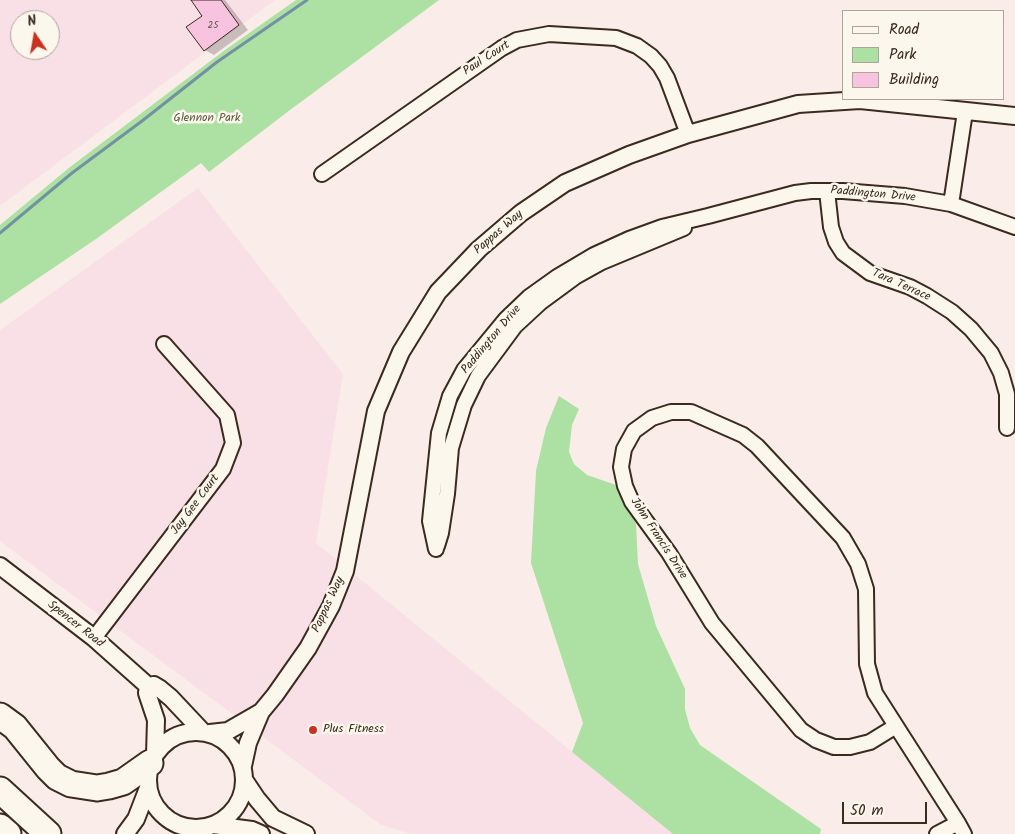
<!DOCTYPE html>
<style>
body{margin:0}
#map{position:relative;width:1015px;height:834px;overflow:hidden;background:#faede9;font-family:Kalam,sans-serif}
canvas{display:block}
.legend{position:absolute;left:842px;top:10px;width:162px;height:90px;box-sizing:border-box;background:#fbf7ec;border:1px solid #aea59a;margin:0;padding:6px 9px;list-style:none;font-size:15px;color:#3b2a1e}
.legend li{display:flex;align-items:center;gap:10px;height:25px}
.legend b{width:25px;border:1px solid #aea59a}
.north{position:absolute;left:10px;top:10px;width:50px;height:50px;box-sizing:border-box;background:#fbf7ec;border:1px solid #aea59a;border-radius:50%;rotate:348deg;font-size:14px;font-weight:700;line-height:20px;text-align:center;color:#3b2a1e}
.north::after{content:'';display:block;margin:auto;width:18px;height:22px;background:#c8321e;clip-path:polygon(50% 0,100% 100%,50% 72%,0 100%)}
.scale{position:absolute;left:842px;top:802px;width:85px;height:22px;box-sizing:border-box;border:2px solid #3b2a1e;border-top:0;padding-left:6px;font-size:15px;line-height:18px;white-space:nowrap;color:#3b2a1e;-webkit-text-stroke:4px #fbf7ec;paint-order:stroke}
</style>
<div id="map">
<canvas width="1015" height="834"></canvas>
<ul class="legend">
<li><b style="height:6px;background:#fbf7ec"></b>Road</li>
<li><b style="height:14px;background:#ade1a4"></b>Park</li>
<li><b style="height:14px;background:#f7c3df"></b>Building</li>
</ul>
<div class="north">N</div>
<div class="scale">50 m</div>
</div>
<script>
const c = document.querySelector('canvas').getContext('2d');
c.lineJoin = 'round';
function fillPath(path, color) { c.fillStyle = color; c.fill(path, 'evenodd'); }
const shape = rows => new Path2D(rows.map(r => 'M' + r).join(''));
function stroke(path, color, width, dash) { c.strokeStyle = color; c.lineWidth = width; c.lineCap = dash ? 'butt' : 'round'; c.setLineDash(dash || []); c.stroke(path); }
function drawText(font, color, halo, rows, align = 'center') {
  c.font = font + ' Kalam,sans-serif'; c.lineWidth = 5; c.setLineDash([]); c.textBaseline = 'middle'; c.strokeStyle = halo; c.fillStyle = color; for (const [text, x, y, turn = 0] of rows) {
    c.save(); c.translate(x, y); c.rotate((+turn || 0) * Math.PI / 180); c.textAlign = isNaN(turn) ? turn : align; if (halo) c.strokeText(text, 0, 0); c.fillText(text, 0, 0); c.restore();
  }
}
fillPath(shape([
 [0,0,275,0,0,206],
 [20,20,50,20,50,50,20,50],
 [198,188,343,374,316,543,673,834,411,834,381,825,0,541,0,330]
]), '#f9e0e6');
fillPath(shape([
 [296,0,439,0,290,110,209,172,201,163,96,239,0,304,0,225,70,167,225,50],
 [559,396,579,409,572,425,569,452,574,464,587,475,619,486,636,524,638,564,656,626,685,689,685,709,690,728,700,745,821,829,820,834,673,834,572,752,583,723,531,563,536,471,546,428]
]), '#ade1a4');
fillPath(shape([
 [192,0,225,0,248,30,214,55,205,50,204,16]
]), '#0003');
stroke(shape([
 [0,233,72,173,142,121,217,62,307,0]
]), '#7291a1', 3);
const building = shape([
 [191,0,221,0,239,25,204,51,186,27,202,16,191,0]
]);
fillPath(building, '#f7c3df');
stroke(building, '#3b2a1e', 1);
const minor = shape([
 [322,174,502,48,517,40,549,34,616,38,637,46,651,56,660,66,667,78,688,134],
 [827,191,831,227,836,242,843,253,870,273,910,287,927,296,952,312,971,329,991,353,1001,373,1007,394,1007,428],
 [951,204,965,112],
 [437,546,441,533,447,494,451,448,464,405,478,376,515,326,541,302,575,277,602,262,684,228],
 [436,549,430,521,439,433,450,396,464,370,506,319,529,297,557,277,594,255,629,239,662,227,708,216,795,193,811,191,843,191,905,196,951,204,1015,227],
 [94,638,223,469,233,443,227,415,164,344],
 [896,726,870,742,850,747,834,747,816,740,801,730,712,623,669,553,632,502,625,486,621,467,624,449,634,431,652,418,671,412,691,412,743,435,757,446,843,538,858,564,866,589,867,664,875,693,958,823,964,834],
 [937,834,958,823]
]);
const tertiary = shape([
 [0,566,94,638,148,686,154,685,159,688,171,698,202,731],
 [148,686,147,693,156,720,155,754],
 '148 780a48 48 0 1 1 96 0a48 48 0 1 1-96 0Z',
 [210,733,228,731,261,712,275,695,308,648,331,606,345,571,376,411,401,352,438,292,479,249,521,213,565,183,629,155,688,134,798,104,860,100,1015,116],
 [243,766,248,743,261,712],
 [245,781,257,799,273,818,306,834],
 [213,825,252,830,261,834],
 [125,834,136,819,148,788]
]);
const motorway = shape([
 [0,716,15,727,48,768,57,777,71,784,97,788,109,786,123,782,150,763],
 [0,790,48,834],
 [0,827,8,834]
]);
stroke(minor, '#3b2a1e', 18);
stroke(tertiary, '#3b2a1e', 20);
stroke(motorway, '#3b2a1e', 29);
stroke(minor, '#fbf7ec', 14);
stroke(tertiary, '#fbf7ec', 16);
stroke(motorway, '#fbf7ec', 25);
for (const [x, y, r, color] of [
 [313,730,5,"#c8321e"]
]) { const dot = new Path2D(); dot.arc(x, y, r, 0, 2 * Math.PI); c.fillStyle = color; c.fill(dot); stroke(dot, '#fbf7ec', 2); }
drawText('10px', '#6a504e', null, [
 ["25",213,26]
]);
drawText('12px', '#3b2a1e', '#fbf7ec', [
 ["Paul Court",487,59,-33],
 ["Paddington Drive",873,195,5],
 ["Pappas Way",499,233,-41],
 ["Tara Terrace",901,286,24],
 ["Paddington Drive",492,340,-50],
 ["Jay Gee Court",196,505,-53],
 ["John Francis Drive",658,539,57],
 ["Pappas Way",329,605,-65],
 ["Spencer Road",75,625,38]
]);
drawText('12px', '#585840', '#fbf7ec', [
 ["Glennon Park",207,119]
]);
drawText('12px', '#3b2a1e', '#fbf7ec', [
 ["Plus Fitness",323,730]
], 'left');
</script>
